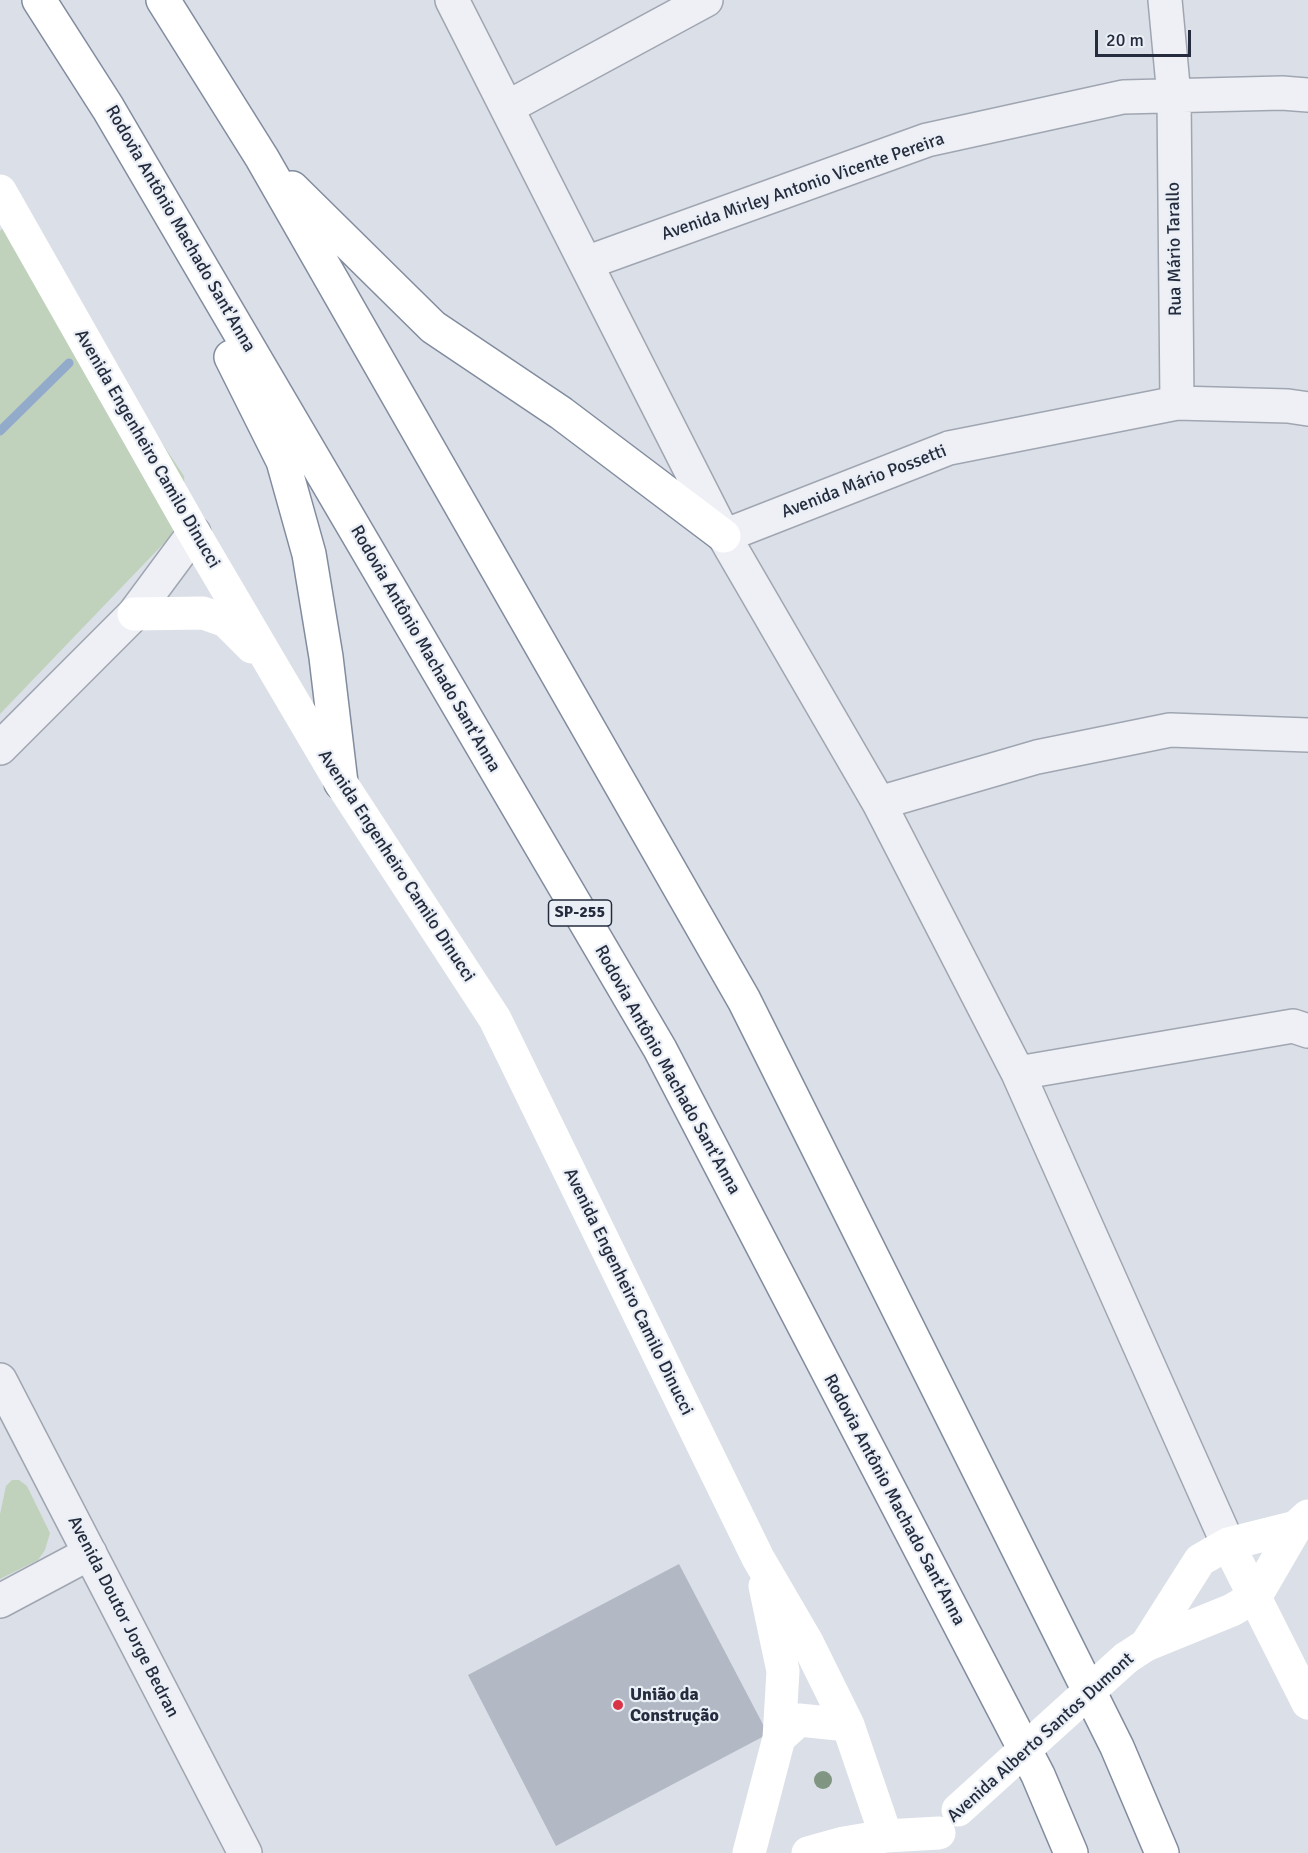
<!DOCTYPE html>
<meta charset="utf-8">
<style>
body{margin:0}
#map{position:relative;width:1308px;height:1853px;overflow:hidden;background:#dbdfe7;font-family:Signika,sans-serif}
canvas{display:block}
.scale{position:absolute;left:1095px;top:30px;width:96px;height:27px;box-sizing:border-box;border:3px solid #242c3e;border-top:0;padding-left:8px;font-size:18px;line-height:21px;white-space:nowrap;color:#242c3e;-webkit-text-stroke:4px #eaeef5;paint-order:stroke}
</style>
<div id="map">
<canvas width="1308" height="1853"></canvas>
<div class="scale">20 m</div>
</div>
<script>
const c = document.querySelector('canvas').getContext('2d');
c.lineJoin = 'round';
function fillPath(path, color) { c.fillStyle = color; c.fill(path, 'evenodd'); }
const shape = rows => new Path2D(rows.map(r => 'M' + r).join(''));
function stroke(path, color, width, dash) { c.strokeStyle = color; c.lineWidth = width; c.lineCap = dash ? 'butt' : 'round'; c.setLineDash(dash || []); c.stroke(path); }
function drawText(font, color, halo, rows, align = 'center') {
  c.font = font + ' Signika,sans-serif'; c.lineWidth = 4.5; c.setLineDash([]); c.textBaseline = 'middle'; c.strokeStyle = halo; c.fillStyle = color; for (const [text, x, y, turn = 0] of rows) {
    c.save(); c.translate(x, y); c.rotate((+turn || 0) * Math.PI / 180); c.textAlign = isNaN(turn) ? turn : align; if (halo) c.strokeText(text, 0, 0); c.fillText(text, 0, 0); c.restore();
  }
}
fillPath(shape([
 [12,219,184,476,186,510,168,539,0,714,0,231],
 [12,1480,19,1480,27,1486,50,1533,45,1550,38,1560,0,1579,0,1514,6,1486]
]), '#c0d2bc');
stroke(shape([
 [0,431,69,363]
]), '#93abcb', 9);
fillPath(shape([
 [679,1564,768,1734,556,1846,468,1675]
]), '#b2b8c4');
const street = shape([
 [452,0,724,536,949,448,1177,403,1288,406,1308,409],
 [1165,0,1174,96,1177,403],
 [508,107,706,0],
 [586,263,927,140,1123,97,1282,93,1308,95],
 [724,536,879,803,1018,1073,1228,1544],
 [0,748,134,614,194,533],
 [879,803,1037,757,1170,730,1308,735],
 [1018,1073,1293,1026,1308,1031],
 [0,1380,245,1853],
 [0,1601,90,1553]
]);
const highway = shape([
 [39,0,108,108,660,1049,1038,1775,1071,1853],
 [163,0,262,158,744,1000,1117,1747,1162,1853],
 [292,188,433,327,561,413,724,536],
 [231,357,283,461,309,554,326,657,341,783]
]);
stroke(street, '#a0a6b1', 36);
stroke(highway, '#828c9f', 36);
stroke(street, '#eef0f5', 33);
stroke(shape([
 [0,191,194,533,341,783,495,1019,758,1558,807,1642,848,1725,886,1836],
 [134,614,203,613,226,621,252,647],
 [1228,1544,1308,1703],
 [1146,1645,1200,1560,1228,1544,1296,1527],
 [1126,1658,1146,1645,1232,1610,1256,1596,1296,1527,1308,1516],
 [779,1738,799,1720,848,1725],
 [749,1853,779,1738,783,1671,765,1586],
 [808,1853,844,1843,886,1836,939,1833]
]), '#fff', 33);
stroke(highway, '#fff', 33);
stroke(shape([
 [958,1810,1126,1658]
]), '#fff', 33);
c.fillStyle = '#819682';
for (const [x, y] of [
 [823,1780]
]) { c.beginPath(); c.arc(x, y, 9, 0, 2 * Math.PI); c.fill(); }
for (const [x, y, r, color] of [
 [618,1705,6,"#d83446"]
]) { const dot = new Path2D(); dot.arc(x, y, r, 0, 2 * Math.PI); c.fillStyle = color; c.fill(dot); stroke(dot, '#eaeef5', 2); }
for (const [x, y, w] of [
 [580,913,63]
]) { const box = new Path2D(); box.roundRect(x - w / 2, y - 13, w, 26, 4.5); c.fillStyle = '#eaeef5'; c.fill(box); stroke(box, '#242c3e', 1.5); }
drawText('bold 16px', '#242c3e', null, [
 ["SP-255",580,913]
]);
drawText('18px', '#242c3e', '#eaeef5', [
 ["Avenida Mirley Antonio Vicente Pereira",803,187,-19],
 ["Rodovia Antônio Machado Sant'Anna",180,229,60],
 ["Rua Mário Tarallo",1175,249,-91],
 ["Avenida Engenheiro Camilo Dinucci",147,449,60],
 ["Avenida Mário Possetti",864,482,-21],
 ["Rodovia Antônio Machado Sant'Anna",425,649,60],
 ["Avenida Engenheiro Camilo Dinucci",396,866,57],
 ["Rodovia Antônio Machado Sant'Anna",667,1070,61],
 ["Avenida Engenheiro Camilo Dinucci",628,1292,64],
 ["Rodovia Antônio Machado Sant'Anna",894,1500,62],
 ["Avenida Doutor Jorge Bedran",123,1617,63],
 ["Avenida Alberto Santos Dumont",1041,1738,-42]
]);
drawText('bold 18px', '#242c3e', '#eaeef5', [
 ["União da",630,1695],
 ["Construção",630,1716]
], 'left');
</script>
